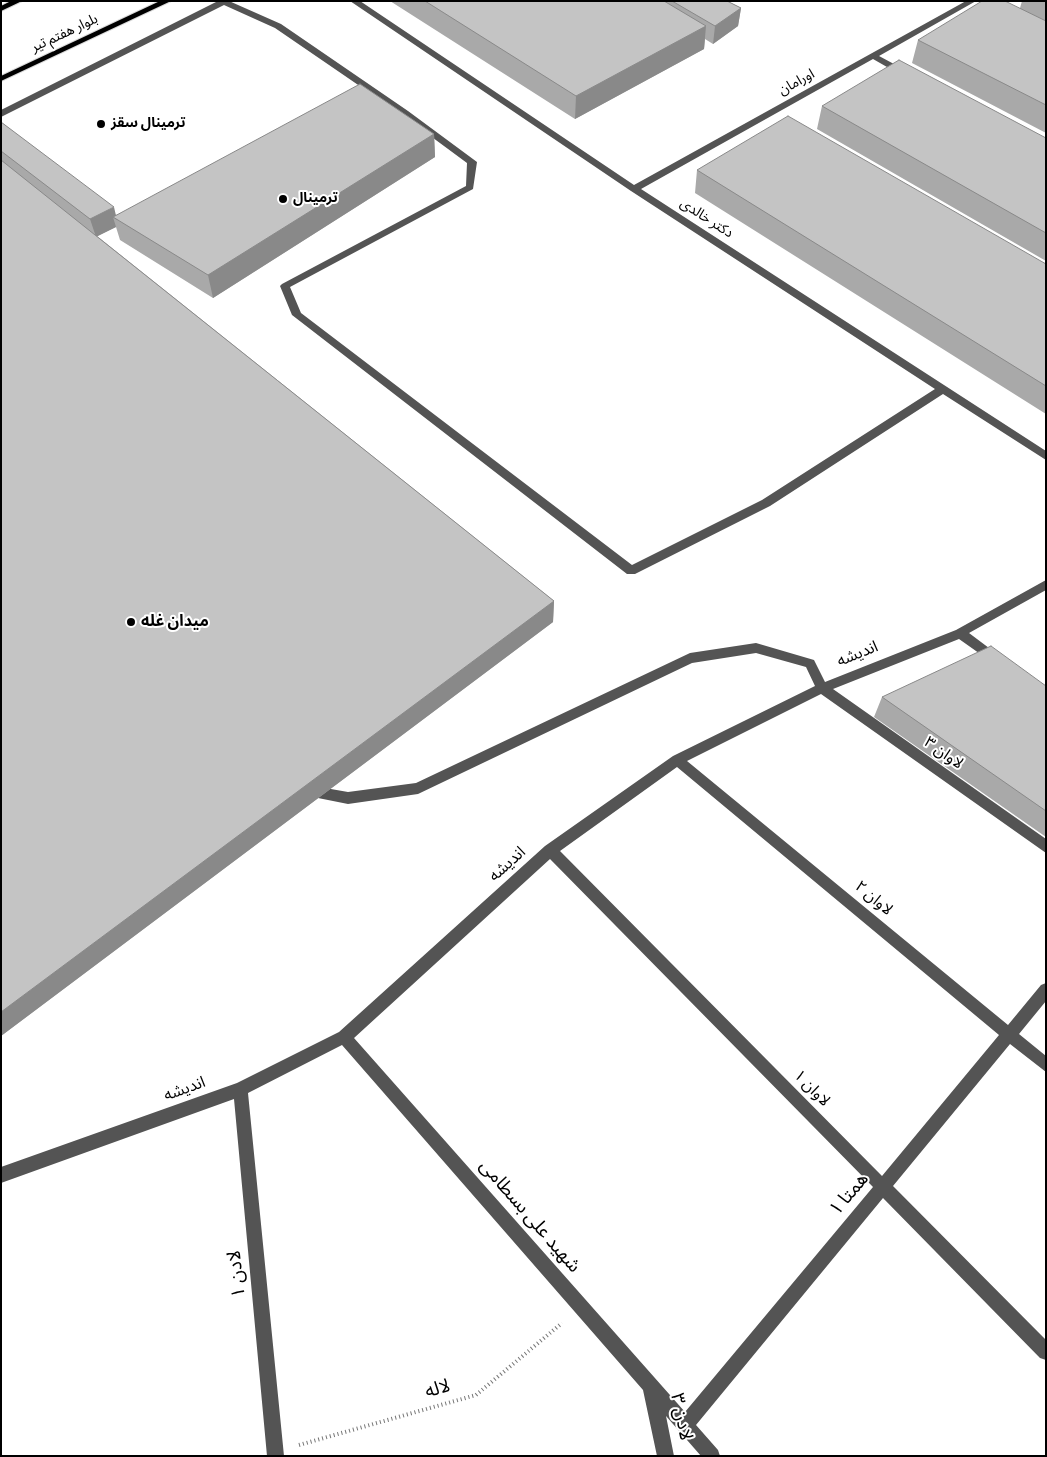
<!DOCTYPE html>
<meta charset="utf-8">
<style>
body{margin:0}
#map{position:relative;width:1047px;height:1457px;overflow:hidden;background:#fff;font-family:"Source Sans 3",sans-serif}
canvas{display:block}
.frame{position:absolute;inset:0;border:2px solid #000;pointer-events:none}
</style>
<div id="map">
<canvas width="1047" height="1457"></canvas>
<div class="frame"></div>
</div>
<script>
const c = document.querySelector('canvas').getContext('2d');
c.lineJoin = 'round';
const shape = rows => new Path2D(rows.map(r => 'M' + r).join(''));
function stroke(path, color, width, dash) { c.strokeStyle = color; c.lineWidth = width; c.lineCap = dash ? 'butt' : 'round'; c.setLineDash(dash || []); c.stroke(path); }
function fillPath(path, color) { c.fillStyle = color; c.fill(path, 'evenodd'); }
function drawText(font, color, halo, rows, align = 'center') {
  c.font = font + ' "Source Sans 3","Noto Sans Arabic",sans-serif'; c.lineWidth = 4; c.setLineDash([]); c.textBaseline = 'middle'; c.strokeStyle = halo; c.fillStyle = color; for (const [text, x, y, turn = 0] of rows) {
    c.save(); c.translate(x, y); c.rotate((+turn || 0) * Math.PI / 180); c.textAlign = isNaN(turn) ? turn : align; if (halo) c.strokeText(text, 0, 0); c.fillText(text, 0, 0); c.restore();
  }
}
const major = shape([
 [11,1,22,1,1,11,1,6,11,1],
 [160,1,171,1,1,81,1,76,160,1]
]);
stroke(major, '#dbdbdb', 2);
stroke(shape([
 [299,1445,476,1395,562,1323]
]), '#767676', 4, [1, 3]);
fillPath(shape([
 [218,1,229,1,281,24,408,111,477,162,473,189,290,287,301,313,632,565,762,500,935,389,631,191,350,1,360,1,634,185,966,1,976,1,879,56,907,71,907,75,901,75,873,59,641,189,1046,451,1046,460,943,394,770,506,635,574,627,574,292,315,280,286,282,284,466,186,467,163,402,115,275,28,224,5,1,117,1,110,218,1],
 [1046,580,1046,590,969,633,1001,657,1003,660,1001,663,993,663,959,639,833,689,1046,839,1046,853,821,694,687,761,1008,1025,1041,985,1046,983,1046,1001,1019,1034,1046,1056,1046,1072,1010,1044,893,1186,1046,1340,1046,1360,1040,1358,883,1198,696,1425,718,1450,720,1456,701,1456,666,1416,674,1456,657,1456,643,1390,342,1045,248,1093,284,1456,267,1456,234,1099,1,1183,1,1167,237,1083,339,1032,545,846,673,756,815,686,806,667,756,653,692,663,418,794,348,804,303,795,302,791,303,787,308,785,348,792,416,783,690,653,756,643,814,660,825,682,956,630,1046,580],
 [677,767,999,1035,882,1176,560,851,677,767],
 [550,859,873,1187,685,1412,354,1038,550,859]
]), '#545454');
fillPath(major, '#000');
fillPath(shape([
 [390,1,727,1,741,8,738,26,713,44,705,39,704,49,575,119],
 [1022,1,1046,1,1046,133,912,63,918,40,1020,8],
 [822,106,1046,138,1046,261,817,129],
 [1,122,116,215,434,134,435,157,213,298,120,240,116,227,97,236,554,601,553,622,1,1036],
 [697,170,1046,264,1046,414,695,193],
 [1046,686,1046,837,874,717,882,697]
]), '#a9a9a9');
fillPath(shape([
 [741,8,738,26,713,44,715,26],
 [706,26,704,49,575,119,576,96],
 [434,134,435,157,213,298,208,275],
 [114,207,117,220,113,217,116,227,96,237,90,219],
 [554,601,553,622,1,1036,1,1012]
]), '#898989');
const building = shape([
 [425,1,664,1,706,26,576,96,425,1],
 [672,1,727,1,741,8,715,26,672,1],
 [982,1,1005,1,1046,21,1046,105,918,40,982,1],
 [899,60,1046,138,1046,233,822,106,899,60],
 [360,84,434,134,208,275,113,217,360,84],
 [788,116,1046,264,1046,386,697,170,788,116],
 [1,122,114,207,90,219,1,151,1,122],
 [1,160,554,601,1,1012,1,160],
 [991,646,1046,686,1046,811,882,697,991,646]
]);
fillPath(building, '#c4c4c4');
stroke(building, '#898989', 1);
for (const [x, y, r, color] of [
 [101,124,5,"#000"],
 [283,199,5,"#000"],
 [131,622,5,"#000"]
]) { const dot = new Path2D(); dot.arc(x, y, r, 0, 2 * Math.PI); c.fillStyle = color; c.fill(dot); stroke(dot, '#fff', 2); }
drawText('14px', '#000', '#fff', [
 ["بلوار هفتم تیر",65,34,-25],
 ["اورامان",797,83,-29],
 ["دکتر خالدی",706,219,33]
]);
drawText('bold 14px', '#000', '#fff', [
 ["ترمینال سقز",111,124],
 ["ترمینال",293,199]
], 'left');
drawText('bold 16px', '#000', '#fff', [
 ["میدان غله",141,622]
], 'left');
drawText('16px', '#000', '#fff', [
 ["اندیشه",858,655,-22],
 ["لاوان ۳",943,754,35],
 ["اندیشه",508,865,-42],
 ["لاوان ۲",873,899,40],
 ["لاوان ۱",811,1089,45],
 ["اندیشه",185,1090,-20]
]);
drawText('19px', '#000', '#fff', [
 ["همتا ۱",850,1195,-50],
 ["شهید علی بسطامی",529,1217,49],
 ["لادن ۱",238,1274,-96],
 ["لاله",438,1390,-16],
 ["لادن ۳",680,1417,78]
]);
</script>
